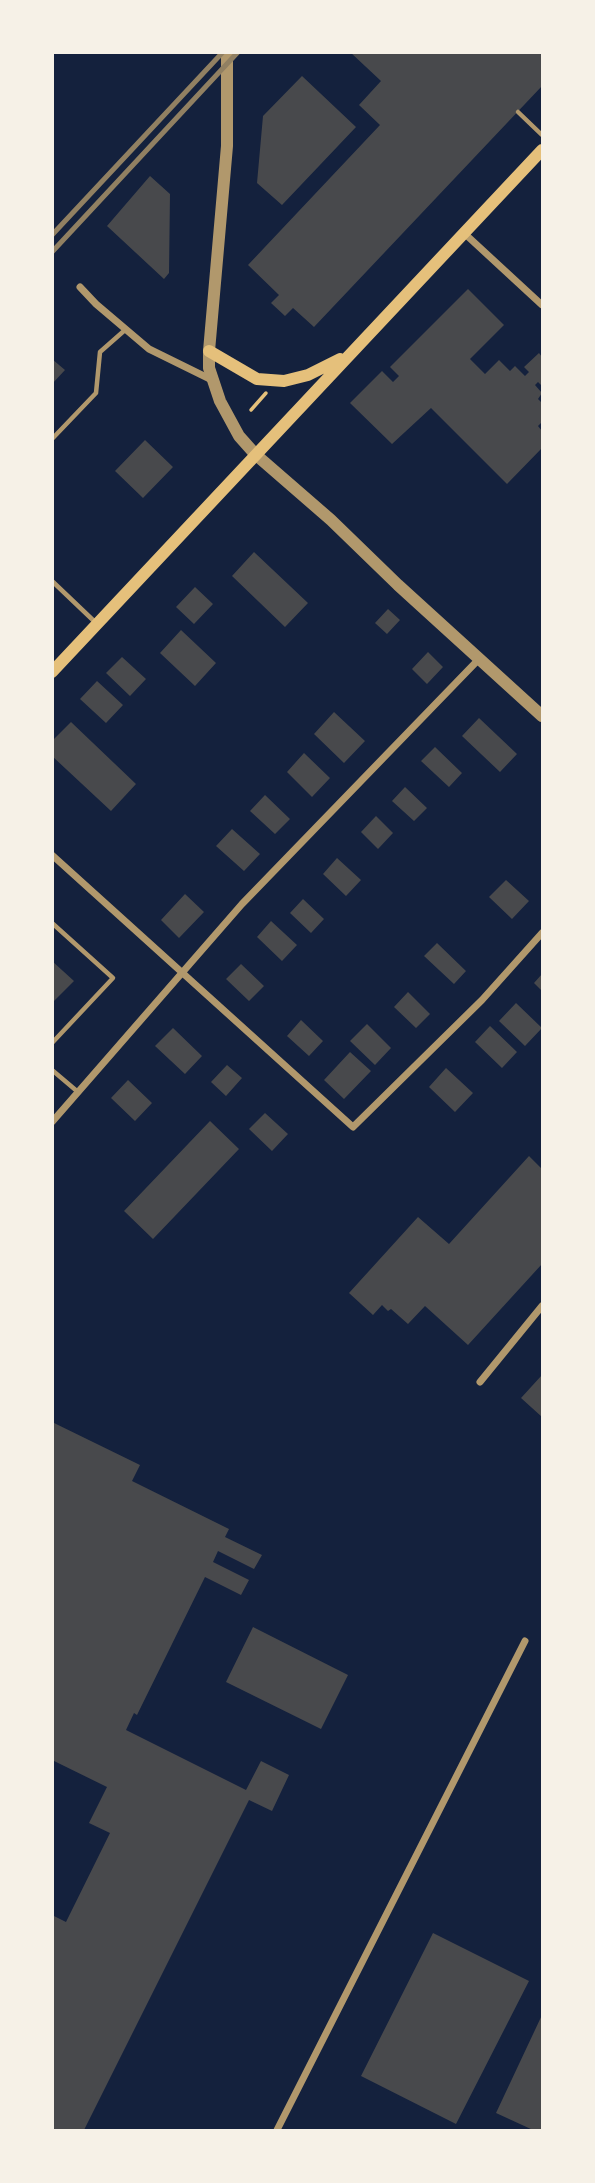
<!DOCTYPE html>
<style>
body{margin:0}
#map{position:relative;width:595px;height:2183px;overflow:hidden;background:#14213d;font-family:Lora,serif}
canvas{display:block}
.frame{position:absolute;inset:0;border:54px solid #f6f1e7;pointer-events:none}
</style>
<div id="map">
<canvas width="595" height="2183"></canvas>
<div class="frame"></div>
</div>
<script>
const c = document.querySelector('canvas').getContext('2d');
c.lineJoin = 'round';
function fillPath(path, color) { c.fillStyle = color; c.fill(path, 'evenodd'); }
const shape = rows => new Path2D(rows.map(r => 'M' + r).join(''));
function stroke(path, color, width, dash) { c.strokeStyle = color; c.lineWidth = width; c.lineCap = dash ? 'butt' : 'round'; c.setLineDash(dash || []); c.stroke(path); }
fillPath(shape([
 [350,52,542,52,542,86,314,327,293,308,285,316,271,303,279,295,248,265,380,125,359,105,381,81],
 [302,76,356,127,282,205,257,183,263,116],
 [150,176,170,194,169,273,164,279,107,226],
 [468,289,504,325,470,359,485,374,499,360,510,371,515,366,525,376,529,372,524,367,539,353,542,357,542,386,538,382,535,385,542,393,538,399,542,403,542,422,538,426,542,431,542,448,507,484,431,408,392,444,350,403,382,371,393,382,399,376,390,367],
 [52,359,65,370,52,384],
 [145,440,173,467,143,498,115,471],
 [254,552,308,603,285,627,232,576],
 [195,587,213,604,194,624,176,607],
 [388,609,400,620,387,634,375,623],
 [181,630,216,663,195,686,160,653],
 [428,652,443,667,427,684,412,669],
 [122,657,146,679,130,696,106,673],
 [97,681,123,705,106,723,80,699],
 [334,712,365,741,344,763,314,734],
 [479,718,517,754,500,772,462,736],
 [71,722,136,784,111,811,52,756,52,741],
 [435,747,462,773,449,787,421,761],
 [304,753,330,778,312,797,287,772],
 [405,787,427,808,414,821,392,801],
 [265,795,290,819,275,834,250,811],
 [376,816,393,833,378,849,361,832],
 [232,829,260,854,244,871,216,846],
 [337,858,361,880,346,896,323,874],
 [506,880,529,901,512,919,489,897],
 [185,894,204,912,179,938,161,920],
 [303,899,324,919,311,933,290,913],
 [271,921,297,945,282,961,257,937],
 [437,943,466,971,454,984,424,956],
 [52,961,74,981,52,1003],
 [241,964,264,986,249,1001,226,979],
 [542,974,542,991,534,983],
 [408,992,430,1014,416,1028,394,1007],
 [516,1003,542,1028,525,1046,499,1021],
 [301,1020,323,1041,309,1056,287,1036],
 [367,1024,391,1048,375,1065,350,1041],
 [490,1026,517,1052,502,1068,475,1042],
 [173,1028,202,1056,185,1074,155,1046],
 [350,1052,371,1071,344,1099,324,1080],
 [227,1065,242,1078,226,1096,211,1082],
 [446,1068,473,1093,455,1112,429,1087],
 [128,1080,152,1103,135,1121,111,1098],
 [265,1113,288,1134,272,1151,249,1129],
 [210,1121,239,1149,153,1239,124,1211],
 [529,1156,542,1169,541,1190,542,1191,542,1264,468,1345,425,1306,408,1324,391,1309,388,1311,382,1305,373,1315,349,1293,418,1217,449,1244],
 [542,1375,542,1417,521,1398],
 [52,1422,140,1465,132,1481,229,1529,225,1537,262,1555,254,1569,218,1551,213,1562,249,1580,241,1595,205,1577,137,1715,134,1713,126,1730,246,1790,261,1761,289,1775,272,1811,249,1800,84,2130,52,2130,52,1915,66,1922,110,1833,89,1823,107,1787,52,1760],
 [253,1627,348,1675,321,1729,226,1682],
 [433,1933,529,1981,456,2124,361,2076],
 [542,2015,542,2130,533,2130,496,2113]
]), '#48494c');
stroke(shape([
 [251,410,266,393]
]), '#e5c07b', 3.5);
stroke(shape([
 [518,112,542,135],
 [52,439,96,393,100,352,125,330],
 [52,581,95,622],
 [52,923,113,978,52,1043],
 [52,1070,78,1092]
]), '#b1986c', 4.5);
stroke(shape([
 [464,233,542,305],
 [80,287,96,304,149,349,212,380],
 [52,855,353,1127,482,1000,542,933],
 [52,1122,242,904,480,658],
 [480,1382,542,1306],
 [277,2130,525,1641]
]), '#b1986c', 7);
stroke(shape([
 [227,52,227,146,209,351,209,368,220,401,239,436,255,454,331,520,398,585,542,716]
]), '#b1986c', 12);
stroke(shape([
 [209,351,257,379,284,381,308,375,340,359],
 [52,672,542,150]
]), '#e5c07b', 12);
stroke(shape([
 [52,235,223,52],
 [52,252,238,52]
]), '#918062', 5);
</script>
